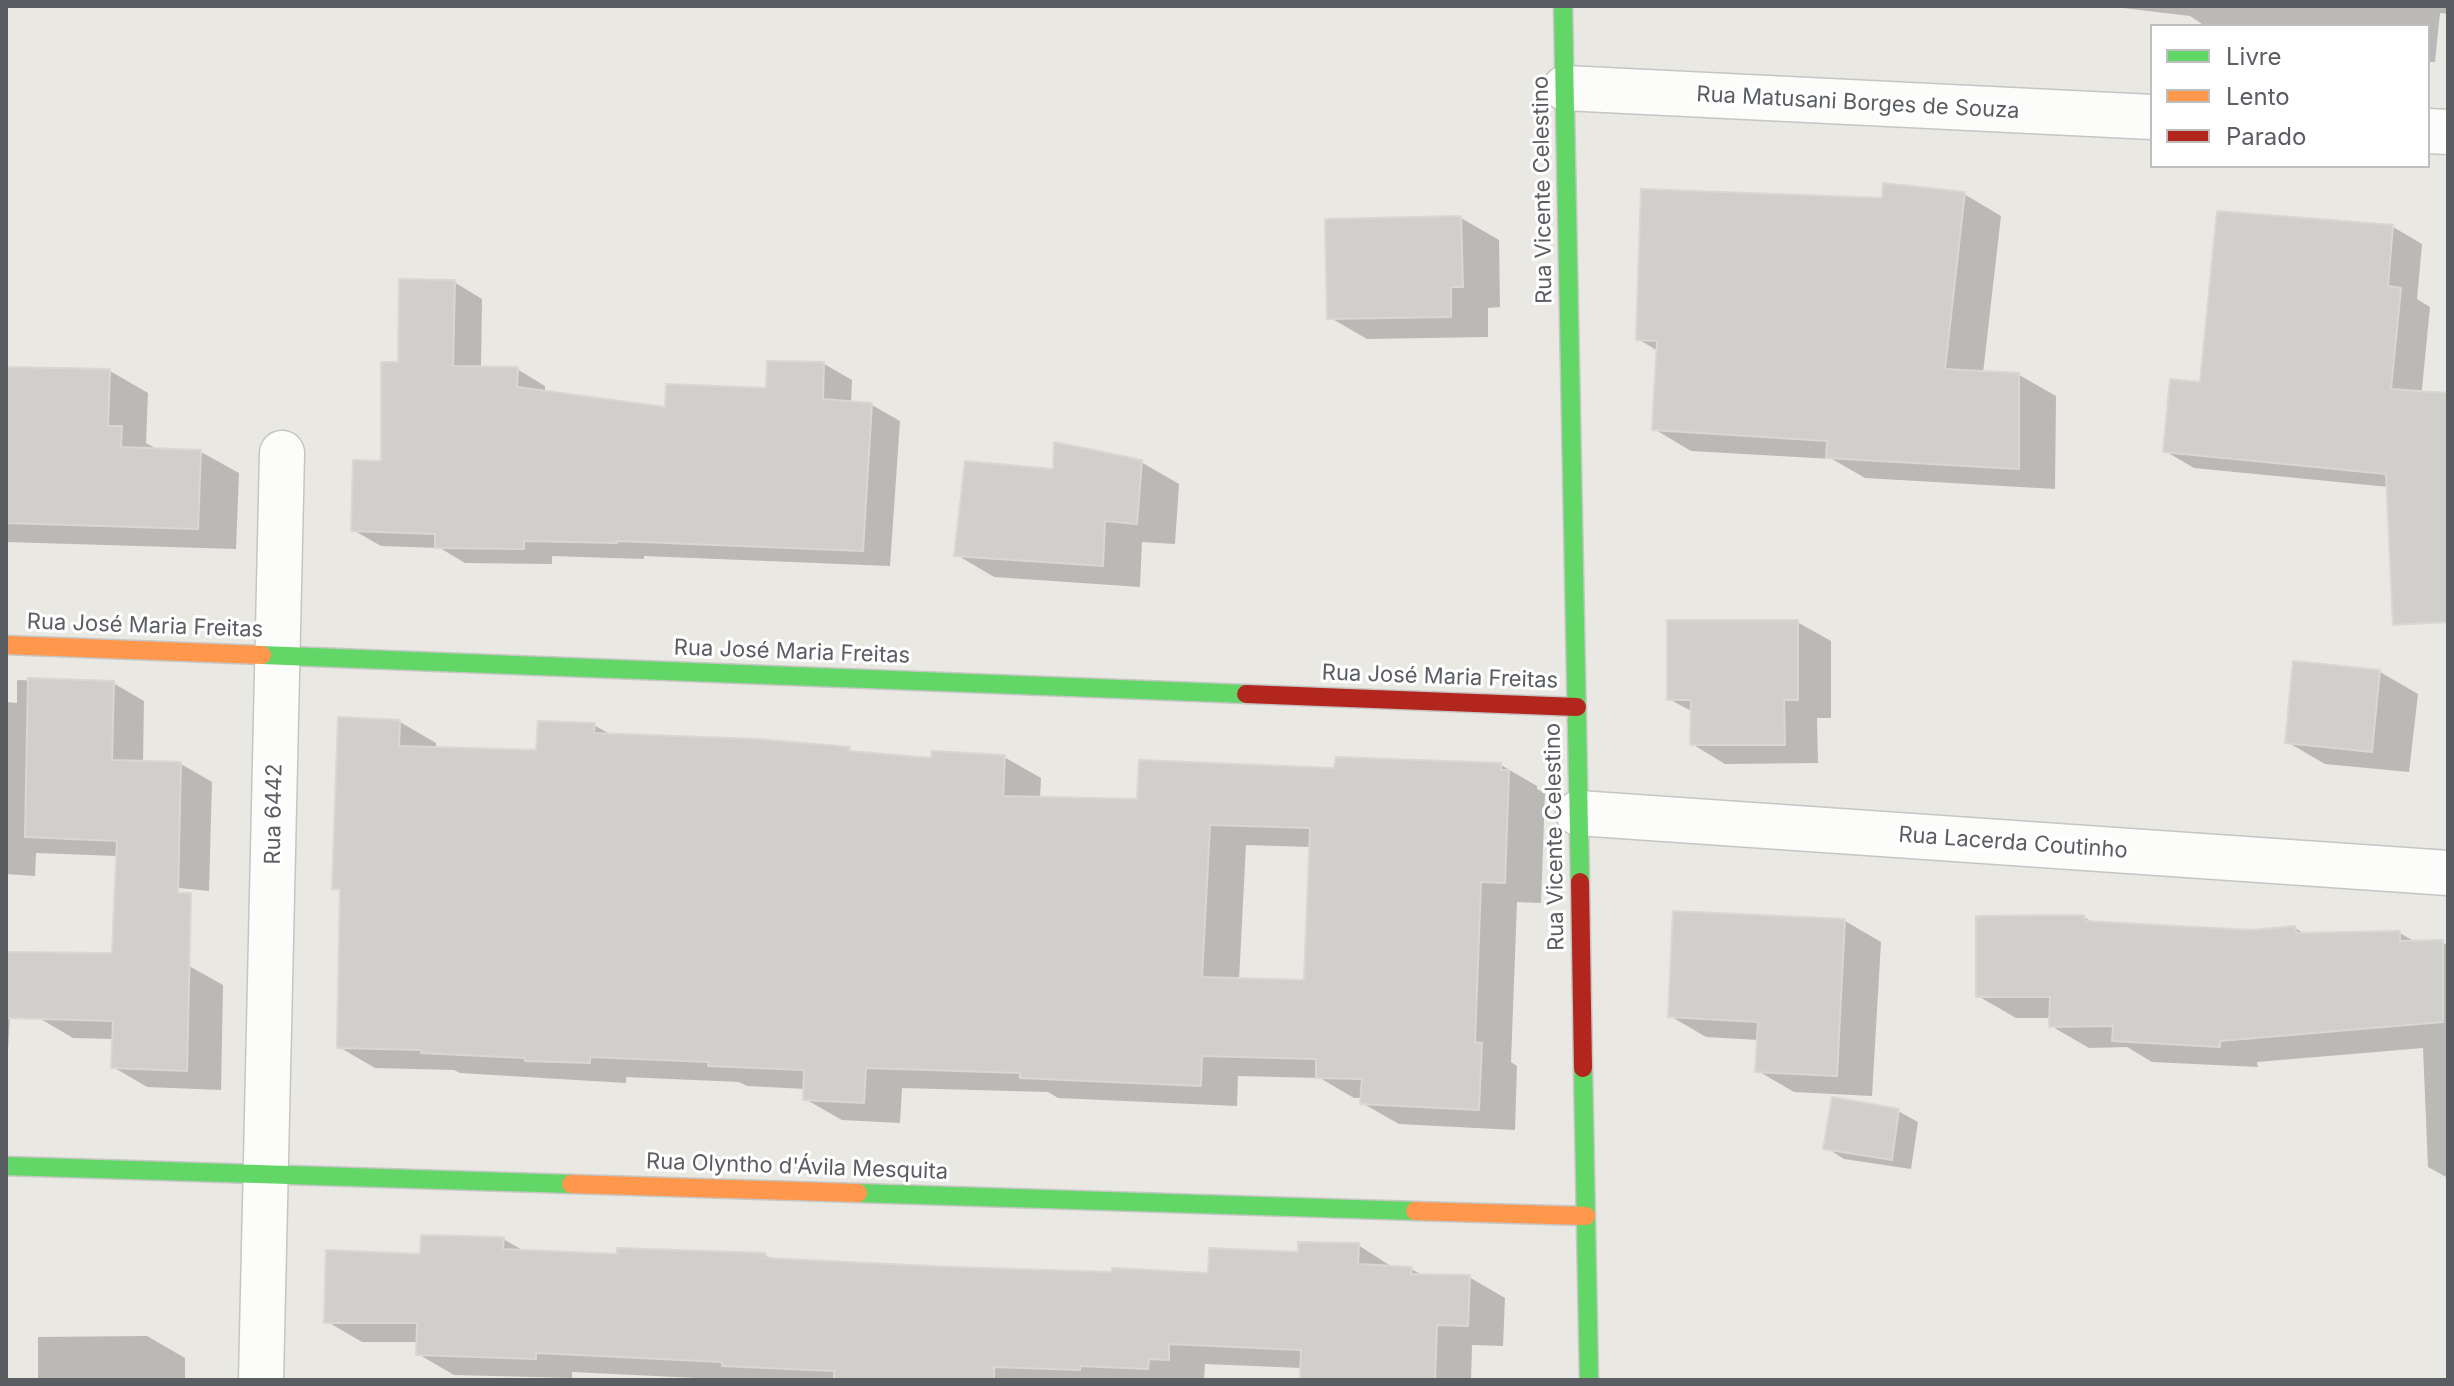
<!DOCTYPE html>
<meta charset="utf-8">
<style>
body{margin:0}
#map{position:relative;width:2454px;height:1386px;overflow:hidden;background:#e9e8e3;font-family:Inter,sans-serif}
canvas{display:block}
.frame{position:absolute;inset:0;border:8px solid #5a5d61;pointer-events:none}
.legend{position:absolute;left:2150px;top:24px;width:280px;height:144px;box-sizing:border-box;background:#fff;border:2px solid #bdbec0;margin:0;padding:10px 14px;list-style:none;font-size:24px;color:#5a5d61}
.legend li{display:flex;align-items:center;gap:16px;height:40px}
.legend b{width:40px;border:2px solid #bdbec0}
</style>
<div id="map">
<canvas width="2454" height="1386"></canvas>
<div class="frame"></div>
<ul class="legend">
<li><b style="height:10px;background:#63d668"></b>Livre</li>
<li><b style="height:10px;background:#ff974d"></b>Lento</li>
<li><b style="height:10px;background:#b3261e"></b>Parado</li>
</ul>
</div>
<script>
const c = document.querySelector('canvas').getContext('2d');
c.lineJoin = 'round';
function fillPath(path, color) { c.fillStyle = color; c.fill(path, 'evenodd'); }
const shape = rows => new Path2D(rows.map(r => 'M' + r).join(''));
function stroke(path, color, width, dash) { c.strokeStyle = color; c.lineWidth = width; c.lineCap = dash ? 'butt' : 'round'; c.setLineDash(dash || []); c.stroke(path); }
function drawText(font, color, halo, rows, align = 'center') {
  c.font = font + ' Inter,sans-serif'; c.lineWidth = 6; c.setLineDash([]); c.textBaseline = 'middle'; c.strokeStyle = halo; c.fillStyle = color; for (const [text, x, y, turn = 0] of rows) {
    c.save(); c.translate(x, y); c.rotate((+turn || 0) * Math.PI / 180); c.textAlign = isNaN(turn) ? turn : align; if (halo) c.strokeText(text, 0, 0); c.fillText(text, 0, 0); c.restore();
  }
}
fillPath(shape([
 [2106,6,2448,6,2448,14,2440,13,2435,62,2428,62,2428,26,2205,26,2190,16],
 [1964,194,2001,216,1983,373,2019,375,2056,396,2055,489,1865,478,1832,459,1691,451,1654,429,1658,351,1638,339,1883,200],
 [1461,218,1499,240,1500,307,1488,308,1488,337,1367,339,1329,317],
 [2393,227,2422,244,2417,299,2430,307,2421,399,2430,491,2194,468,2165,451,2202,384],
 [454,282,482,299,481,369,517,369,545,386,545,393,667,409,768,390,824,364,852,380,851,403,872,405,900,421,890,566,644,556,644,559,552,556,552,564,465,563,440,548,381,546,353,530,383,463,400,364],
 [6,369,110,371,148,393,146,443,159,450,201,452,239,473,236,549,6,542],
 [1141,462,1179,484,1175,544,1142,542,1140,587,994,577,957,555,1055,471],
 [1797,622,1831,641,1831,718,1817,718,1818,763,1725,764,1692,744,1693,712,1669,699],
 [2380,672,2418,694,2409,772,2325,764,2287,742],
 [17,680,113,683,144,701,143,763,181,764,212,782,209,891,149,885,118,856,36,853,35,876,6,874,6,702,17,703],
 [400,722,436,743,436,749,538,752,594,725,613,736,849,749,857,754,933,761,1004,757,1041,778,1040,799,1139,801,1336,770,1501,765,1537,786,1537,789,1545,793,1541,903,1517,902,1511,1062,1517,1066,1515,1130,1399,1124,1362,1103,1363,1098,1354,1098,1320,1078,1238,1076,1237,1106,1058,1098,1048,1092,902,1088,900,1123,842,1120,805,1099,806,1089,747,1086,739,1082,626,1077,626,1083,460,1073,454,1070,375,1068,339,1047,371,907,334,886],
 [1246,845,1311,847,1306,982,1239,980],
 [2084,917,2095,924,2251,932,2295,928,2305,934,2400,933,2417,943,2442,942,2448,946,2448,1178,2428,1167,2423,1048,2257,1062,2258,1067,2152,1062,2127,1047,2089,1048,2051,1026,2052,1018,2016,1018,1978,996],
 [1845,921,1881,942,1872,1096,1794,1092,1758,1071,1759,1040,1706,1037,1670,1016],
 [189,966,223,985,221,1090,147,1087,113,1067,114,1039,73,1038,39,1018],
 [6,991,11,994,8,1051,6,1051],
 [1898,1111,1918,1122,1911,1169,1844,1159,1825,1147],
 [503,1239,526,1252,619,1256,765,1255,774,1260,951,1269,1210,1275,1300,1254,1358,1245,1394,1268,1411,1269,1424,1276,1469,1277,1505,1298,1503,1346,1472,1345,1471,1380,1301,1380,1302,1368,1205,1364,1204,1379,1184,1380,737,1380,572,1372,572,1378,454,1375,418,1354,418,1342,362,1342,326,1321,422,1256],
 [147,1336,185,1358,185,1380,38,1380,38,1337]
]), '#0003');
const building = shape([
 [1883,183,1965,192,1945,369,2019,373,2019,469,1826,458,1827,441,1652,430,1657,341,1636,340,1641,189,1882,198,1883,183],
 [2217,211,2393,225,2388,286,2401,288,2391,389,2448,393,2448,622,2393,625,2386,474,2163,452,2170,379,2200,382,2217,211],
 [1461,216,1463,287,1451,287,1451,317,1327,319,1325,219,1461,216],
 [399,279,455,280,453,366,518,367,517,387,665,407,666,384,766,388,767,361,824,362,823,399,872,403,863,551,617,541,617,543,524,541,524,549,435,548,435,534,351,531,353,460,381,461,381,362,398,362,399,279],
 [6,367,110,369,108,426,122,426,121,447,201,450,198,529,6,523,6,367],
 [1054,442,1142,460,1137,524,1105,521,1103,566,954,556,965,461,1053,469,1054,442],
 [1667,620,1798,620,1798,700,1784,700,1785,745,1690,745,1691,700,1667,700,1667,620],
 [2293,661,2380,670,2372,752,2285,743,2293,661],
 [28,678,114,681,112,760,181,762,178,893,191,893,187,1071,111,1068,113,1021,6,1018,6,952,112,953,117,841,25,837,28,678],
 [338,717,400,720,399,746,536,750,538,721,595,723,594,733,757,739,850,747,849,751,931,758,932,751,1005,755,1003,796,1137,799,1139,760,1334,768,1336,757,1501,763,1501,770,1509,770,1505,883,1481,882,1475,1042,1482,1043,1479,1110,1360,1104,1362,1079,1316,1078,1316,1059,1202,1056,1201,1086,1020,1078,1020,1073,866,1068,864,1103,803,1100,804,1070,708,1066,709,1062,590,1057,590,1063,525,1061,525,1058,421,1053,422,1050,337,1048,340,889,332,889,338,717],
 [1210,825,1310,828,1304,980,1202,977,1210,825],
 [1673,911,1845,919,1837,1076,1755,1072,1758,1022,1668,1017,1673,911],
 [2084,915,2085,921,2251,930,2295,926,2296,933,2400,931,2400,941,2443,940,2443,1022,2220,1041,2220,1047,2112,1041,2113,1026,2049,1027,2050,997,1976,997,1976,916,2084,915],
 [1832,1097,1899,1109,1892,1160,1823,1149,1832,1097],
 [421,1235,504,1237,503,1249,617,1254,617,1248,766,1253,765,1258,951,1267,1112,1272,1112,1268,1208,1273,1209,1248,1298,1252,1298,1242,1359,1243,1358,1264,1412,1267,1411,1274,1470,1275,1468,1326,1437,1325,1435,1380,1300,1380,1301,1350,1169,1344,1169,1360,1149,1359,1148,1369,1080,1366,1080,1370,994,1367,994,1380,834,1380,834,1371,722,1366,722,1362,536,1353,536,1359,416,1355,417,1323,324,1323,326,1250,420,1254,421,1235]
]);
fillPath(building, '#d0cfcc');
stroke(building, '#d8d7d2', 2);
const street = shape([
 [1565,88,2152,117],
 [2428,131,2448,132],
 [1578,813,2448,873],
 [261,1380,282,453]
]);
const fast = shape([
 [1563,6,1580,882],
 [262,655,1246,694],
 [1583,1068,1589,1380],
 [6,1166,571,1184],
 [858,1193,1415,1211]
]);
const slow = shape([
 [6,645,262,655],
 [571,1184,858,1193],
 [1415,1211,1586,1216]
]);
const jam = shape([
 [1246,694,1577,707],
 [1580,882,1583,1068]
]);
stroke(street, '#c5c5c4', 47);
stroke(fast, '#c6c6c5', 21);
stroke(slow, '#c6c6c5', 21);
stroke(jam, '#c6c6c5', 21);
stroke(street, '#fcfcfb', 44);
stroke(fast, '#63d668', 18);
stroke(slow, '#ff974d', 18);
stroke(jam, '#b3261e', 18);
drawText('22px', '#5a5d61', '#fff', [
 ["Rua Matusani Borges de Souza",1858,103,3],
 ["Rua Vicente Celestino",1543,190,-91],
 ["Rua José Maria Freitas",145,626,2],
 ["Rua José Maria Freitas",792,652,2],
 ["Rua José Maria Freitas",1440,677,2],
 ["Rua 6442",274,814,-89],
 ["Rua Vicente Celestino",1555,837,-91],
 ["Rua Lacerda Coutinho",2013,843,4],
 ["Rua Olyntho d'Ávila Mesquita",797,1167,2]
]);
</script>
